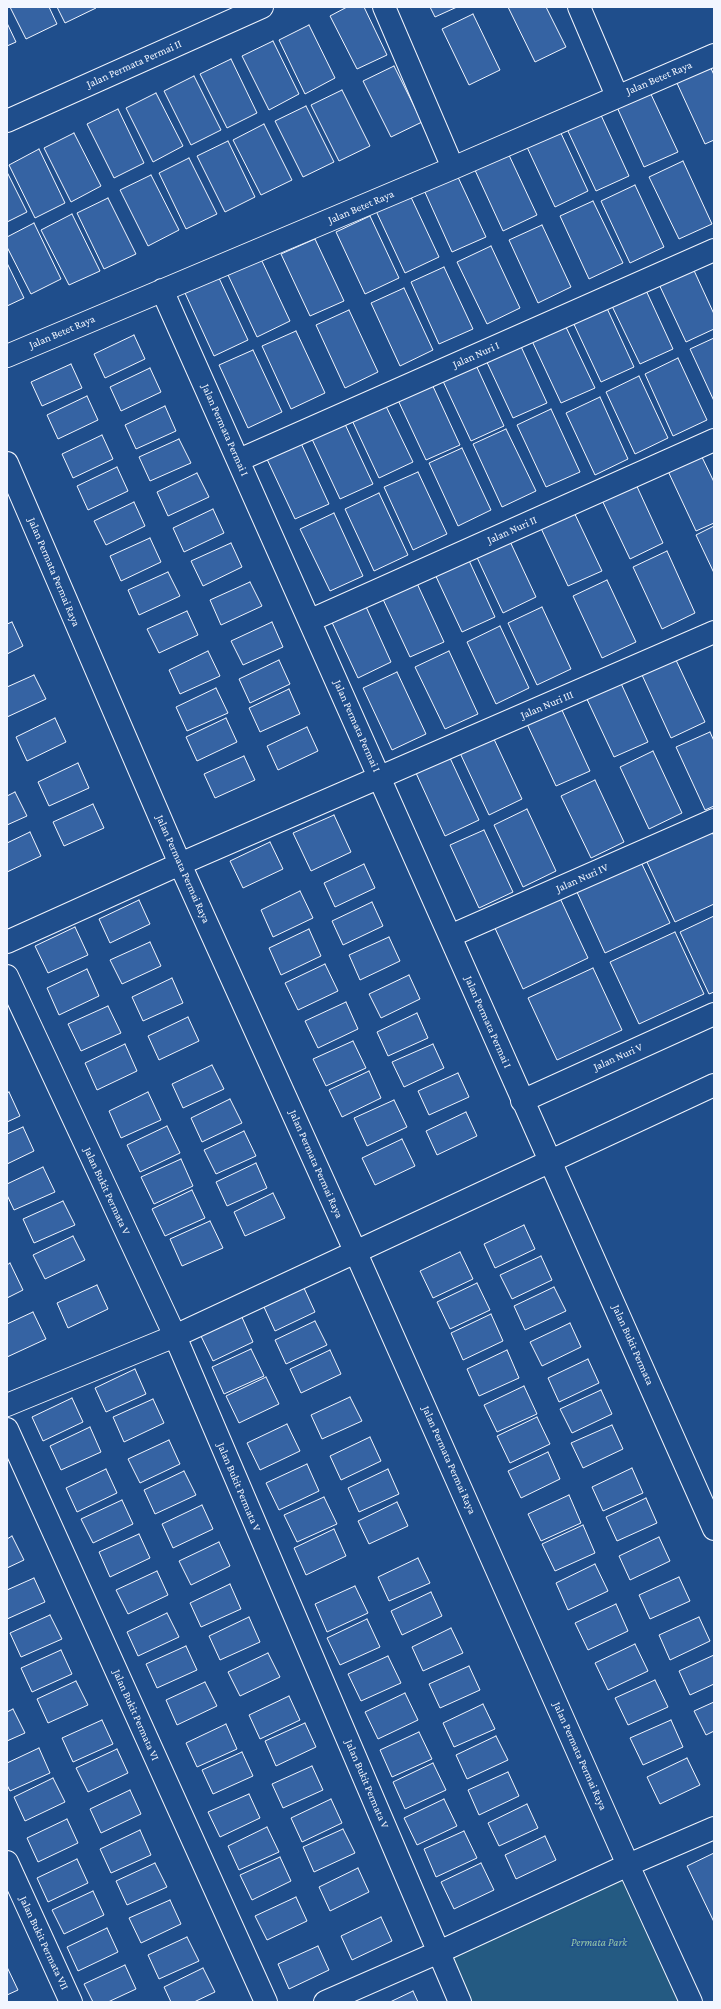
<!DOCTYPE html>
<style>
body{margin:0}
#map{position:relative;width:721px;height:2009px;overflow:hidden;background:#1f4e8c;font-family:"Crimson Pro",serif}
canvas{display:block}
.frame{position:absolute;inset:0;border:8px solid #f2f6ff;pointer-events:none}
</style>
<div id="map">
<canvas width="721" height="2009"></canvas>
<div class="frame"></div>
</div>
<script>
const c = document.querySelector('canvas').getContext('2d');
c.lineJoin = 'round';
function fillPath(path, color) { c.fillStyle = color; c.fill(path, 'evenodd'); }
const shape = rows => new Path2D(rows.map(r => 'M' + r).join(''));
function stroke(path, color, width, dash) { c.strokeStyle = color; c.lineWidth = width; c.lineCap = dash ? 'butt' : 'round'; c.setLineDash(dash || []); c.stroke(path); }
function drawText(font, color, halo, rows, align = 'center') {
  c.font = font + ' "Crimson Pro",serif'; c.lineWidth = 3; c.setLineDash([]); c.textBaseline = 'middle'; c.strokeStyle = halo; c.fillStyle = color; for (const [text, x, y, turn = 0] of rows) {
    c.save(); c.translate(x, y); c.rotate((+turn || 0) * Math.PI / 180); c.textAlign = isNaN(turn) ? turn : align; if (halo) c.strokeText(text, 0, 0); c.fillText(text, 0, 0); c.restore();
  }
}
const green = shape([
 [628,1865,691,2002,460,2002,439,1952,628,1865]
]);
fillPath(green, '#245a82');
stroke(green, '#a8bbd7', 1);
const building = shape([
 [10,7,49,7,57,24,26,39,10,7],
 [57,7,96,7,96,8,65,23,57,7],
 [347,7,364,7,387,55,357,69,330,16,347,7],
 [430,7,457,7,435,17,430,7],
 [508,7,546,7,566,47,535,62,508,7],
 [473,14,500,70,469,85,442,29,473,14],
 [7,23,16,42,7,46,7,23],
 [309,25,335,78,305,94,279,40,309,25],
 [273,41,299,94,269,110,242,56,273,41],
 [231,59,257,113,227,128,200,74,231,59],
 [394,66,422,122,391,137,363,81,394,66],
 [710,66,714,75,714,140,705,144,676,81,710,66],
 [194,76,221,130,191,145,164,91,194,76],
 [342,90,370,146,339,161,311,105,342,90],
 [649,90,678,152,644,167,616,105,649,90],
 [156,93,183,146,153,162,126,108,156,93],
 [306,106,334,162,303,177,275,121,306,106],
 [118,109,144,163,114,178,87,124,118,109],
 [600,113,629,176,596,191,567,129,600,113],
 [264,124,292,180,261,195,233,140,264,124],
 [559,129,588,191,555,207,526,145,559,129],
 [74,133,101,186,71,202,44,148,74,133],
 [228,141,255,197,225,212,197,156,228,141],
 [39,149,65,203,35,218,9,165,39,149],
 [508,153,537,215,503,231,474,168,508,153],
 [189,158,217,214,186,229,159,173,189,158],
 [683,161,712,224,679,239,649,177,683,161],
 [7,172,27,212,7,222,7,172],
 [151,175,179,230,148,246,120,190,151,175],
 [457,175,486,237,452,252,424,190,457,175],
 [635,185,664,247,630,263,601,201,635,185],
 [410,195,439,257,405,273,376,211,410,195],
 [108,198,136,254,104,269,77,213,108,198],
 [593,201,623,263,589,279,560,216,593,201],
 [72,214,100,271,69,285,41,230,72,214],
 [370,216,399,278,365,294,336,232,370,216],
 [34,223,61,279,31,294,7,247,7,237,34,223],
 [542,225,571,287,538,303,509,240,542,225],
 [315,239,344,301,310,316,281,254,315,239],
 [491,246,520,308,487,324,457,262,491,246],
 [261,259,290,321,257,337,228,275,261,259],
 [7,263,24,298,7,306,7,263],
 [691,264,714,314,714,329,686,342,657,280,691,264],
 [444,267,473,329,439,344,411,282,444,267],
 [219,278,248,340,214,356,185,293,219,278],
 [644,286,673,349,640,364,610,302,644,286],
 [404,288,433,350,400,366,371,303,404,288],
 [605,304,634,367,601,382,572,320,605,304],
 [349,310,378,372,345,388,316,325,349,310],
 [565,325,595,388,561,403,532,341,565,325],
 [296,331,325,393,291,409,262,346,296,331],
 [134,335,145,359,105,378,94,354,134,335],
 [714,338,714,401,690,349,714,338],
 [518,340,547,403,513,418,484,356,518,340],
 [253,350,282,412,248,428,219,365,253,350],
 [678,358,707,420,673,436,645,374,678,358],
 [475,363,504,426,471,441,442,379,475,363],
 [71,364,82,388,42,406,31,382,71,364],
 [150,368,161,392,121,411,110,387,150,368],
 [639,376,668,438,635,454,606,392,639,376],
 [431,382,460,445,426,460,397,398,431,382],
 [87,396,98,420,58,439,47,415,87,396],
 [600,397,628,459,595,475,566,413,600,397],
 [383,400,413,462,379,478,350,416,383,400],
 [165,406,176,431,136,449,125,425,165,406],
 [551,409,580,472,546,487,517,425,551,409],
 [344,422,373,484,340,499,311,437,344,422],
 [506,429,536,491,502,507,473,444,506,429],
 [102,435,113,459,73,478,62,454,102,435],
 [179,439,191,463,150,481,139,457,179,439],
 [300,441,329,504,295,519,266,457,300,441],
 [462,448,491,510,458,526,429,463,462,448],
 [700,453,714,482,714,523,696,531,667,469,700,453],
 [117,467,128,491,88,510,77,486,117,467],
 [418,472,447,534,413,550,384,487,418,472],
 [197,473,209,497,168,516,157,492,197,473],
 [634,480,663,543,630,559,600,496,634,480],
 [379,493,408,555,374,571,345,509,379,493],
 [134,502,145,526,106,545,94,521,134,502],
 [572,508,602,571,568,586,539,524,572,508],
 [213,509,224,533,184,552,173,528,213,509],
 [334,513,363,576,330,591,300,529,334,513],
 [714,526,714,573,696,535,714,526],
 [507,535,536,597,503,613,474,551,507,535],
 [150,538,161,562,121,581,110,556,150,538],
 [231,543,242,567,203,586,191,561,231,543],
 [667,551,695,613,662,629,633,567,667,551],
 [466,554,495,617,462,632,433,570,466,554],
 [168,572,180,596,139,615,128,590,168,572],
 [415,579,444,642,410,657,381,595,415,579],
 [607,580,636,642,602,658,573,596,607,580],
 [250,582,262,606,221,625,210,600,250,582],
 [363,600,391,662,358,678,329,616,363,600],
 [542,607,571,669,537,685,508,623,542,607],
 [187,611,198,635,159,653,147,629,187,611],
 [12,622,23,646,7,654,7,624,12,622],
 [272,622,283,647,243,665,231,641,272,622],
 [500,626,529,688,496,704,467,642,500,626],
 [208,651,220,676,180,694,169,670,208,651],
 [449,651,478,714,445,729,415,667,449,651],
 [279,660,290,684,250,703,239,679,279,660],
 [676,660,705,722,671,738,642,675,676,660],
 [397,672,426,734,392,750,363,688,397,672],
 [34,675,46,699,7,717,7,687,34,675],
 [619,679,648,742,614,757,585,695,619,679],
 [216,688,228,713,187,731,176,707,216,688],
 [289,689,300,714,260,732,249,708,289,689],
 [561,708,590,771,556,786,527,724,561,708],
 [55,718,66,742,27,761,16,737,55,718],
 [226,718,237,742,197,761,186,737,226,718],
 [307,727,318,751,278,770,267,746,307,727],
 [710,732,714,741,714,806,705,810,676,747,710,732],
 [493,737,522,799,489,815,460,753,493,737],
 [653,751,682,813,649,829,620,767,653,751],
 [244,756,255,780,215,798,204,774,244,756],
 [450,758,479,820,445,836,416,773,450,758],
 [78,763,89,788,49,806,38,782,78,763],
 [595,780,624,842,591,858,561,796,595,780],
 [15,792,27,816,7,825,7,796,15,792],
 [93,804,104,828,64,846,53,822,93,804],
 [527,809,556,871,523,887,494,825,527,809],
 [334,815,351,852,311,871,293,833,334,815],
 [484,830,513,892,479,908,450,845,484,830],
 [711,830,714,836,714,904,675,922,646,860,711,830],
 [30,832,41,856,7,872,7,843,30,832],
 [270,842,283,869,243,888,230,861,270,842],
 [640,860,670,923,605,953,576,890,640,860],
 [364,864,375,888,335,907,324,883,364,864],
 [300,891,313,918,273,937,261,910,300,891],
 [559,896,588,958,523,989,494,926,559,896],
 [139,900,150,924,110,943,99,919,139,900],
 [372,902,383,926,343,945,332,921,372,902],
 [714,916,714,992,709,994,680,932,714,916],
 [75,927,88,955,48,973,35,946,75,927],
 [309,929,321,956,281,975,269,948,309,929],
 [675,932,704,994,639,1024,610,962,675,932],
 [389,937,400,961,360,980,349,955,389,937],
 [150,942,161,966,122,984,110,960,150,942],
 [325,964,338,991,298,1010,285,983,325,964],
 [593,968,622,1030,557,1060,528,998,593,968],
 [87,969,99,996,59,1015,47,988,87,969],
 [409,975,420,999,381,1018,369,994,409,975],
 [172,978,183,1003,143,1021,132,997,172,978],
 [346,1002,358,1029,318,1048,305,1021,346,1002],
 [108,1006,121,1033,81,1051,68,1024,108,1006],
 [417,1013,428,1038,388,1056,377,1032,417,1013],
 [188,1017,199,1041,159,1060,148,1036,188,1017],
 [353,1041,366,1068,326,1086,313,1059,353,1041],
 [125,1044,137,1071,97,1090,85,1063,125,1044],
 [433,1044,444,1068,404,1087,392,1062,433,1044],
 [212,1065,224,1089,183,1108,172,1084,212,1065],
 [369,1071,381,1098,342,1117,329,1090,369,1071],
 [458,1073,469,1097,429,1115,418,1091,458,1073],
 [9,1092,20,1116,7,1122,7,1093,9,1092],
 [148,1092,161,1120,121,1138,109,1111,148,1092],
 [230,1099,242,1123,202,1142,191,1118,230,1099],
 [394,1100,407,1127,367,1146,354,1118,394,1100],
 [466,1112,477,1136,437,1155,426,1131,466,1112],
 [167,1126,180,1153,140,1172,127,1145,167,1126],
 [23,1127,34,1151,7,1164,7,1134,23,1127],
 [244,1131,256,1156,216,1174,204,1150,244,1131],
 [402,1139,415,1166,375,1185,362,1158,402,1139],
 [181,1159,193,1186,154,1204,141,1177,181,1159],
 [256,1163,267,1188,227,1206,216,1182,256,1163],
 [43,1167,55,1192,14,1210,7,1195,7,1184,43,1167],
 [192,1190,205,1218,165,1236,152,1209,192,1190],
 [273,1193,285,1218,245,1236,234,1212,273,1193],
 [63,1201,75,1225,34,1243,23,1219,63,1201],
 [210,1221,223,1248,182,1266,170,1239,210,1221],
 [524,1225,535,1249,495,1268,484,1244,524,1225],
 [73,1236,85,1260,45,1279,33,1255,73,1236],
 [460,1252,473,1279,433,1298,420,1271,460,1252],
 [541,1256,552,1280,512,1299,500,1275,541,1256],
 [10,1263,23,1290,7,1298,7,1265,10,1263],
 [477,1283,490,1310,450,1329,437,1302,477,1283],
 [97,1285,108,1309,68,1328,57,1303,97,1285],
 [554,1287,566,1311,525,1330,514,1306,554,1287],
 [304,1288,315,1312,275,1331,264,1307,304,1288],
 [33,1312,46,1339,7,1357,7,1324,33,1312],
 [491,1314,503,1341,463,1360,451,1333,491,1314],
 [241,1315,253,1342,213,1361,200,1334,241,1315],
 [315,1321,327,1345,286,1364,275,1340,315,1321],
 [570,1323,581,1347,542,1366,530,1342,570,1323],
 [251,1349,264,1376,224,1394,212,1367,251,1349],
 [330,1350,341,1374,301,1393,290,1369,330,1350],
 [507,1350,519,1378,479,1396,467,1369,507,1350],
 [588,1359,599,1383,559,1402,548,1378,588,1359],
 [135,1369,146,1394,106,1412,95,1388,135,1369],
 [266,1377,279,1404,239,1423,226,1396,266,1377],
 [524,1386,537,1414,497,1432,484,1405,524,1386],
 [601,1390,612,1414,572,1433,560,1409,601,1390],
 [350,1397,362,1421,322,1439,311,1415,350,1397],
 [72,1398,83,1422,43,1441,32,1417,72,1398],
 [153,1399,164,1423,124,1442,113,1417,153,1399],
 [537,1417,550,1444,510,1463,497,1436,537,1417],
 [287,1424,300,1451,260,1470,247,1443,287,1424],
 [612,1425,623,1449,583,1468,571,1443,612,1425],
 [90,1427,101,1452,61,1470,50,1446,90,1427],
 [370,1437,381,1461,341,1480,330,1456,370,1437],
 [169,1440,180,1464,140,1483,128,1459,169,1440],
 [548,1452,560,1479,521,1498,508,1471,548,1452],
 [307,1464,319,1491,279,1510,266,1483,307,1464],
 [632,1468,643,1493,603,1511,592,1487,632,1468],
 [106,1469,117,1493,77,1512,66,1488,106,1469],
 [388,1469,399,1494,359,1512,348,1488,388,1469],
 [184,1471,196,1495,155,1514,144,1490,184,1471],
 [569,1495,581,1523,541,1541,528,1514,569,1495],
 [324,1497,337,1524,297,1542,284,1515,324,1497],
 [646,1498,657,1523,617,1541,606,1517,646,1498],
 [122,1500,133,1524,93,1543,81,1519,122,1500],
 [397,1502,408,1526,369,1544,358,1521,397,1502],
 [202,1505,213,1529,173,1548,162,1524,202,1505],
 [583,1525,595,1553,555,1571,542,1544,583,1525],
 [334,1529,346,1556,306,1575,294,1548,334,1529],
 [139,1534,150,1558,110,1577,99,1552,139,1534],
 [12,1536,24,1560,7,1568,7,1539,12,1536],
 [659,1537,670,1561,630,1580,619,1556,659,1537],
 [219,1542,230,1566,191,1585,179,1561,219,1542],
 [418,1558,430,1583,389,1601,378,1577,418,1558],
 [595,1564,608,1591,568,1610,556,1583,595,1564],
 [157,1571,168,1595,128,1614,116,1590,157,1571],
 [679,1577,690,1601,650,1619,639,1595,679,1577],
 [34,1578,45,1602,7,1619,7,1590,34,1578],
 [230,1584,241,1609,201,1627,190,1603,230,1584],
 [355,1586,368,1613,327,1632,315,1604,355,1586],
 [431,1592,442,1616,402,1635,391,1611,431,1592],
 [616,1604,628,1631,588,1650,575,1623,616,1604],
 [167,1613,179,1637,138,1656,127,1632,167,1613],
 [50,1615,62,1639,21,1657,10,1633,50,1615],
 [249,1617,260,1642,220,1660,209,1636,249,1617],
 [699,1617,710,1641,670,1660,659,1635,699,1617],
 [367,1619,380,1647,340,1665,327,1638,367,1619],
 [451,1628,463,1653,423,1671,412,1647,451,1628],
 [635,1644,648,1671,608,1690,595,1663,635,1644],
 [186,1646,197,1670,157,1688,146,1664,186,1646],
 [61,1650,72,1674,32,1692,21,1668,61,1650],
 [268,1653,280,1677,240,1696,228,1672,268,1653],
 [714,1655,714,1684,690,1695,679,1671,714,1655],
 [388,1656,401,1683,361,1701,348,1674,388,1656],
 [469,1666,480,1690,440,1708,429,1684,469,1666],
 [655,1680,668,1707,628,1725,615,1698,655,1680],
 [76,1681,88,1705,48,1723,37,1699,76,1681],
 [205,1682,217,1706,177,1725,166,1700,205,1682],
 [405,1693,418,1720,378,1739,365,1712,405,1693],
 [289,1696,300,1720,260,1739,249,1715,289,1696],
 [714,1702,714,1731,706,1735,694,1711,714,1702],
 [483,1704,495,1729,454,1747,443,1723,483,1704],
 [13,1709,25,1733,7,1741,7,1712,13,1709],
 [102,1720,113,1744,73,1762,62,1738,102,1720],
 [671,1720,683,1747,643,1765,630,1738,671,1720],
 [305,1723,316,1747,276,1766,265,1741,305,1723],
 [226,1724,237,1749,197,1767,186,1743,226,1724],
 [419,1732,432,1759,392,1777,380,1750,419,1732],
 [496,1736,508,1760,467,1779,456,1755,496,1736],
 [39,1748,50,1773,10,1791,7,1785,7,1763,39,1748],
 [117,1749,128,1773,88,1792,76,1768,117,1749],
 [242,1752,253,1776,213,1794,202,1770,242,1752],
 [687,1758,700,1785,660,1804,647,1777,687,1758],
 [433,1763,446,1790,405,1809,393,1782,433,1763],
 [312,1766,323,1790,283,1808,272,1784,312,1766],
 [508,1772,519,1796,479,1815,468,1790,508,1772],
 [53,1778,65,1802,25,1821,14,1797,53,1778],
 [130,1790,141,1814,101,1833,90,1809,130,1790],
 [249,1794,260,1818,220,1837,208,1812,249,1794],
 [331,1799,342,1823,302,1842,291,1818,331,1799],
 [444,1799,457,1826,417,1845,404,1818,444,1799],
 [527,1804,538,1828,499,1846,488,1823,527,1804],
 [67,1819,78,1843,38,1862,27,1838,67,1819],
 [267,1827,279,1852,239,1870,228,1846,267,1827],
 [343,1829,355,1853,314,1872,303,1847,343,1829],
 [140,1830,151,1855,111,1873,100,1849,140,1830],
 [464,1831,477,1858,436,1877,424,1849,464,1831],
 [545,1836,556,1860,516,1879,505,1855,545,1836],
 [714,1853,714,1922,687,1866,714,1853],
 [280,1857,291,1881,252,1900,240,1875,280,1857],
 [77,1859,88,1883,48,1902,37,1878,77,1859],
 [155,1863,167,1887,127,1905,116,1881,155,1863],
 [481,1863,494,1890,454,1909,441,1882,481,1863],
 [358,1868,369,1892,330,1911,319,1887,358,1868],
 [93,1891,104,1915,64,1934,52,1910,93,1891],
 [296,1897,307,1921,267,1940,255,1916,296,1897],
 [170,1900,181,1924,141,1943,129,1918,170,1900],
 [381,1917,392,1941,352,1960,341,1936,381,1917],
 [107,1928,118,1952,78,1971,67,1947,107,1928],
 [187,1937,199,1961,159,1979,148,1955,187,1937],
 [318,1946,329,1970,289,1989,278,1964,318,1946],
 [125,1965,136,1989,108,2002,93,2002,84,1984,125,1965],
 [7,1967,18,1990,7,1995,7,1967],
 [203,1968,215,1992,194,2002,171,2002,164,1987,203,1968],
 [413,1991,418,2002,390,2002,413,1991]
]);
fillPath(building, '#3563a3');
stroke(building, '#f2f6ff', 1);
const minor = shape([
 [384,7,453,168],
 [579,7,617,96],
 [7,121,262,7],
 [162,290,714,1529],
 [7,356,453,168,714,55],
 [239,460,714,250],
 [7,463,180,864,356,1253,628,1865,691,2002],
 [311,620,714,440],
 [450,936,714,820],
 [7,942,180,864,714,632],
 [7,976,175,1336,460,2002],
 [522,1101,714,1014],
 [7,1405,175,1336,714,1085],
 [7,1429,266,2002],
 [7,1862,71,2002],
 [325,2002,439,1952,628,1865,714,1828]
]);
stroke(minor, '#f2f6ff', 24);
stroke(minor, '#1f4e8c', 22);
drawText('11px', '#f2f6ff', '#1f4e8c', [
 ["Jalan Permata Permai II",134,64,-24],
 ["Jalan Betet Raya",659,78,-23],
 ["Jalan Betet Raya",361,207,-23],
 ["Jalan Betet Raya",62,332,-23],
 ["Jalan Nuri I",476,355,-24],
 ["Jalan Permata Permai I",225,430,66],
 ["Jalan Nuri II",512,530,-24],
 ["Jalan Permata Permai Raya",54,572,67],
 ["Jalan Nuri III",547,705,-23],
 ["Jalan Permata Permai I",357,726,66],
 ["Jalan Permata Permai Raya",183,869,66],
 ["Jalan Nuri IV",582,878,-24],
 ["Jalan Permata Permai I",488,1022,66],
 ["Jalan Nuri V",618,1057,-24],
 ["Jalan Permata Permai Raya",316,1164,66],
 ["Jalan Bukit Permata V",107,1191,65],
 ["Jalan Bukit Permata",633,1345,66],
 ["Jalan Permata Permai Raya",449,1460,66],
 ["Jalan Bukit Permata V",239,1487,67],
 ["Jalan Bukit Permata VI",136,1715,66],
 ["Jalan Permata Permai Raya",580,1756,66],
 ["Jalan Bukit Permata V",367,1784,67],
 ["Jalan Bukit Permata VII",44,1943,65]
]);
drawText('italic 11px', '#97c8a6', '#1f4e8c', [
 ["Permata Park",599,1943]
]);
</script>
